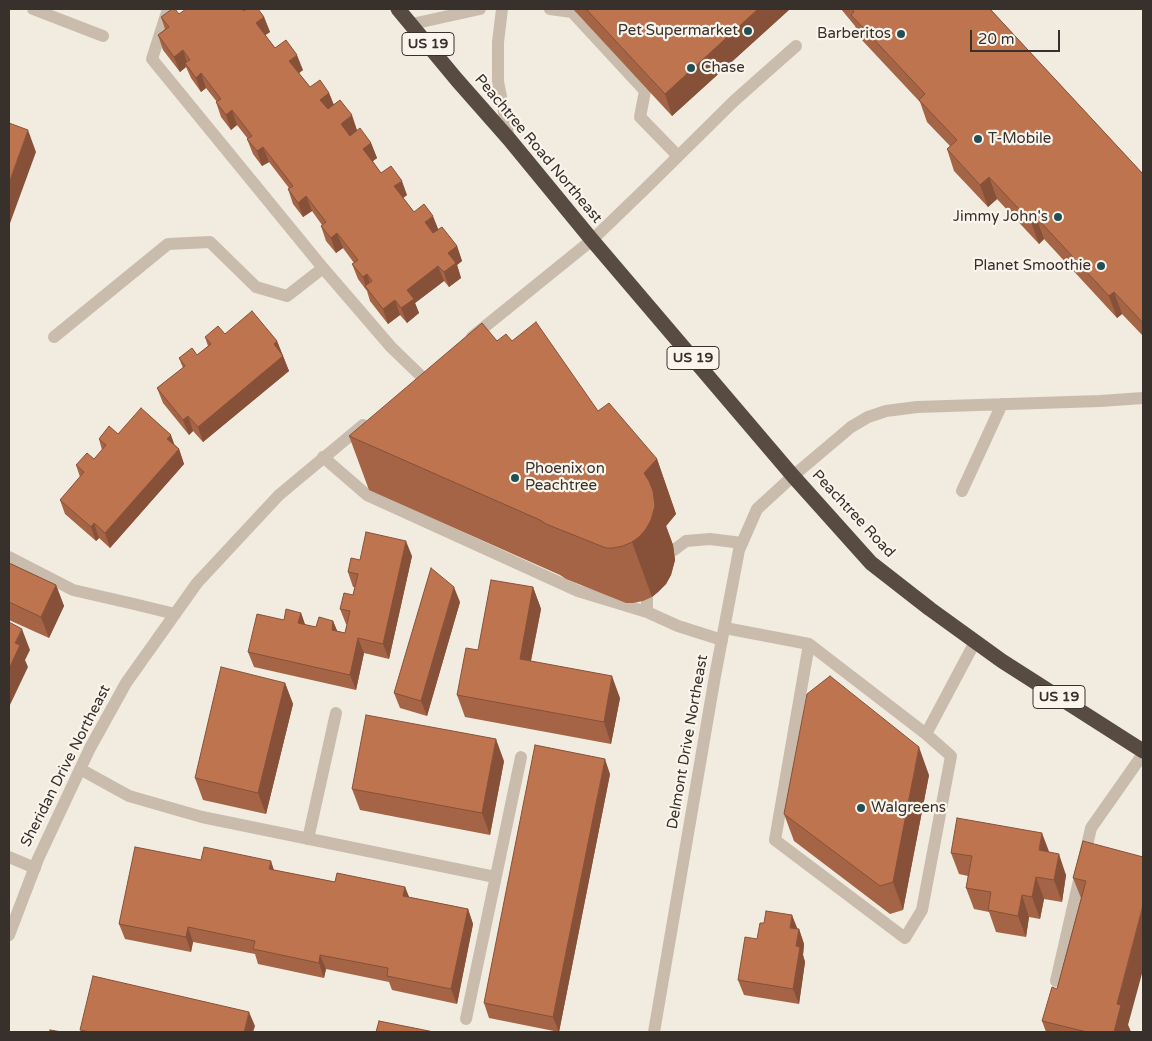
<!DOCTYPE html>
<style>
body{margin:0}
#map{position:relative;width:1152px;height:1041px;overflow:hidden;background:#f2ebe0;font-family:"Varela Round",sans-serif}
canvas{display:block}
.frame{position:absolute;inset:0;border:10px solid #38302a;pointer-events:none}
.scale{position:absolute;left:970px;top:30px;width:90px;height:22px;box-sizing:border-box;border:2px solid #38302a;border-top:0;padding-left:6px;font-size:15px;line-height:18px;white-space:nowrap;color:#38302a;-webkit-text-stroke:4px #f9f4ec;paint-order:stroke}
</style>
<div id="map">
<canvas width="1152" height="1041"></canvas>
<div class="frame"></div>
<div class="scale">20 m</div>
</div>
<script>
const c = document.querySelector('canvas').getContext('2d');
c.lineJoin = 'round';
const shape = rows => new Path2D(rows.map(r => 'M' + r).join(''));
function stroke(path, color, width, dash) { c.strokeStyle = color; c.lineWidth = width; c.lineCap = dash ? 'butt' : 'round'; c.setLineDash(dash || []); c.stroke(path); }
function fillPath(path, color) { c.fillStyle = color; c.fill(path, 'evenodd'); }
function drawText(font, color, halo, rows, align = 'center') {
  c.font = font + ' "Varela Round",sans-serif'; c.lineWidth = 4.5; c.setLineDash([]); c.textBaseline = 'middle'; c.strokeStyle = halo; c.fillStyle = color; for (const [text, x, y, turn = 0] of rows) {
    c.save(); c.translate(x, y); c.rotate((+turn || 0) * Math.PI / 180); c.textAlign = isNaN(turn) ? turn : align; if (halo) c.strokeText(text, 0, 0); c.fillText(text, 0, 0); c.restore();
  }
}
stroke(shape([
 [168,9,152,59,323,268],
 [502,9,498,42,498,81,509,139],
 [550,9,572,12,645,91,640,117,678,156],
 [412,24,480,9],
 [592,240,648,186,734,101,796,46],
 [54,337,168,244,210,242,256,287,287,296,323,268,391,347,422,377],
 [323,457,367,495,578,591,647,612],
 [793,476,851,427,868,417,886,411,917,407,1100,401,1143,398],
 [962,491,1002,404],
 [674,550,686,541,710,539,742,543],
 [9,557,73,590,134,604,175,614],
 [647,599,647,612,678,626,722,640],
 [725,628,809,644,775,840,905,938,922,910,951,756,926,734],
 [809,644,926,734,975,642],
 [308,839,336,713],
 [9,857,35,868],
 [1056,981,1091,828,1143,754],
 [466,1019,521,757]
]), '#cabcac', 12);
stroke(shape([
 [33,9,103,36],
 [472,337,592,240],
 [80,769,129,796,202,817,495,877],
 [9,935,38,859,90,748,126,683,197,583,279,495,363,425],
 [654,1032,715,676,739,550,757,509,793,476]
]), '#cabcac', 12);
stroke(shape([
 [398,9,457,80,509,139,592,240,793,476,871,563,930,609,1002,661,1143,751]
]), '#584b42', 15);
fillPath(shape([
 [573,9,790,9,672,116],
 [841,9,990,9,1143,174,1143,336,1122,314,1117,318,1044,239,1039,244,997,199,988,207,954,171,947,149,950,146,927,122,920,102,859,37,855,26],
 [161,17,264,17,270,32,265,35,275,48,303,70,299,73,310,87,329,93,334,105,357,130,371,143,377,158,373,161,381,173,407,195,403,198,414,212,438,230,457,246,462,261,457,265,461,278,449,287,444,281,415,303,419,313,407,323,400,315,388,324,370,301,367,291,358,279,352,264,354,263,343,248,336,253,326,241,321,226,322,225,312,211,303,217,293,204,288,189,289,188,269,162,262,166,253,154,247,139,248,139,237,125,231,130,221,117,216,102,217,102,206,88,201,92,191,78,186,67,180,72,163,50,158,35,165,29],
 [225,334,277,341,289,371,203,442,193,431,189,435,163,403,157,388,183,368,179,358,197,355,208,346,205,337],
 [497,341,598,411,657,459,676,514,666,526,673,545,675,560,671,575,666,584,658,592,652,597,643,601,633,603,626,603,566,579,560,575,369,490,349,436],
 [118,434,175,445,179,449,184,464,110,548,99,538,96,541,65,514,60,500,80,477,76,465,94,459,102,450,99,439],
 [412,556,389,659,364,653,356,690,254,667,248,652,284,620,301,613,305,625,316,627,333,621,337,631,345,633,347,624,346,624,340,609,353,595,355,587,353,587,348,572,360,560],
 [9,563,56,585,64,606,49,638,9,620],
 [533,587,541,609,531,661,620,698,611,744,465,717,457,695],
 [460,602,427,716,400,708,394,693],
 [285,683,293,704,266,814,203,800,195,778],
 [504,761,490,835,360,810,352,789],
 [610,774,559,1032,489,1018,484,1003],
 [929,775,903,910,890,914,794,841,784,814],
 [1083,841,1128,1025,1131,1032,1046,1032,1042,1021,1057,989,1081,898,1073,878],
 [1050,852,1066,875,1062,902,1044,899,1040,919,1029,917,1026,937,996,932,989,912,974,909,966,888,968,876,959,874,951,853],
 [201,860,274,870,335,882,405,887,409,897,468,909,473,924,457,1004,392,990,389,982,326,969,324,978,258,964,255,954,193,942,191,952,125,939,119,924],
 [797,929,799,929,804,944,803,955,805,962,799,1004,744,995,738,980]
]), '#a46445');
fillPath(shape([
 [758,9,790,9,672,116,665,94],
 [264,17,270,32,261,38,256,23],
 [183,50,188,65,185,63,186,67,180,72,174,57],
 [297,55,303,70,295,76,289,61],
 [201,73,206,88,201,92,196,78],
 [329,93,335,108,326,114,320,100],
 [232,110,237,125,231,130,226,115],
 [352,115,357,130,346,139,341,124],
 [28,130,36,152,9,226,9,183],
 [371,143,377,158,369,164,363,149],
 [263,147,269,162,262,166,257,151],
 [989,177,997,199,988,207,980,185],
 [402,181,407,195,399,201,394,186],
 [306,196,312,211,303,217,298,203],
 [433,216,439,231,431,237,425,222],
 [1036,217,1044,239,1039,244,1031,222],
 [337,233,343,248,336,253,331,238],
 [457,246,462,261,457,265,461,278,449,287,444,272,448,253],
 [438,266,444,281,415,303,419,313,407,323,401,308,407,290],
 [367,274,372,289,366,287,363,277],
 [1114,292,1122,314,1117,318,1109,296],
 [395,300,400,315,388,324,383,309],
 [277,341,283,356,274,344],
 [283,356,289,371,203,442,198,427],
 [188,416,193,431,189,435,183,420],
 [171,435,176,449,167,439],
 [179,449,184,464,110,548,105,533],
 [657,459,676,514,666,526,673,545,675,560,671,575,666,584,658,592,652,597,632,542,644,473],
 [94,523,99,538,96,541,91,527],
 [406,541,412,556,389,659,383,644],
 [56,585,64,606,49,638,41,617],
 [454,587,460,602,427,716,421,701],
 [533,587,541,609,527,680,520,659],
 [301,613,306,627,298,623],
 [333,621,339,635,332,630],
 [22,629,30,650,25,660,28,667,9,707,9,669,15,643],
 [358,638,364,653,356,690,350,675],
 [612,676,620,698,611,744,604,722],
 [285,683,293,704,266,814,258,793],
 [496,739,504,761,490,835,482,813],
 [919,747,929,775,903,910,893,882],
 [605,759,610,774,559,1032,553,1017],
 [1042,833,1050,854,1039,850],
 [1059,854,1066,875,1062,902,1054,880],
 [271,861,276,876,269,869],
 [1036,877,1044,899,1040,919,1032,897],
 [405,887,411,902,403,896],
 [1022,895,1029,917,1026,937,1018,916],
 [1143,905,1143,970,1128,1025,1131,1032,1114,1032,1117,1004],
 [468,909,473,924,457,1004,451,989],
 [792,915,798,930,790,928],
 [188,927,193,942,191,952,186,937],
 [799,929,804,944,803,955,805,962,799,1004,793,989,796,946],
 [320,955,326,969,324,978,319,963],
 [249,1012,255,1026,253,1032,244,1032]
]), '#865138');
const building = shape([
 [172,9,175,9,179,14,186,9,242,9,244,11,247,9,258,9,264,17,256,23,275,48,286,40,297,55,289,61,310,87,320,80,329,93,320,100,328,109,340,100,352,115,341,124,350,136,360,128,371,143,363,149,381,173,391,166,402,181,394,186,414,212,424,204,433,216,425,222,433,233,442,227,457,246,448,253,456,263,444,272,438,266,407,290,414,299,401,308,395,300,383,309,365,286,372,281,367,274,363,277,352,264,358,260,337,233,331,238,321,226,326,222,306,196,298,203,288,189,293,186,263,147,257,151,247,139,252,136,232,110,226,115,216,102,221,99,201,73,196,78,185,63,190,60,183,50,174,57,158,35,169,27,161,17,172,9],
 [586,9,758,9,665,94,586,9],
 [852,9,990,9,1143,174,1143,323,1114,292,1109,296,1036,217,1031,222,989,177,980,185,947,149,957,140,919,100,925,94,851,15,854,12,852,9],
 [9,123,28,130,9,183,9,123],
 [252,311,277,341,274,344,283,356,198,427,188,416,183,420,157,388,185,366,179,358,192,348,197,355,211,344,205,337,218,326,225,334,252,311],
 [536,322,598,411,609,403,657,459,644,473,649,481,653,491,655,506,651,520,646,529,639,537,632,542,623,546,613,548,606,548,546,524,540,520,349,436,482,323,497,341,506,334,512,341,536,322],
 [141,408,171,435,167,439,179,449,105,533,94,523,91,527,60,500,84,472,76,465,87,453,94,459,106,445,99,439,109,426,118,434,141,408],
 [366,532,406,541,383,644,358,638,350,675,248,652,257,614,284,620,286,609,301,613,298,623,316,627,319,617,333,621,332,630,345,633,350,611,340,609,344,593,353,595,358,574,348,572,351,558,360,560,366,532],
 [9,563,56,585,41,617,9,602,9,563],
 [431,568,454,587,421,701,394,693,431,568],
 [491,580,533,587,520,659,612,676,604,722,457,695,466,648,478,650,491,580],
 [9,622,22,629,15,643,20,645,9,669,9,622],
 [221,667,285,683,258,793,195,778,221,667],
 [830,676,919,747,893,882,880,886,784,814,807,694,830,676],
 [366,715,496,739,482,813,352,789,366,715],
 [535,745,605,759,553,1017,484,1003,535,745],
 [957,818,1042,833,1039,850,1059,854,1054,880,1036,877,1032,897,1022,895,1018,916,988,910,991,892,966,888,972,856,951,853,957,818],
 [1083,841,1143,857,1143,905,1117,1004,1121,1005,1114,1032,1087,1032,1042,1021,1052,987,1057,989,1086,881,1073,878,1083,841],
 [135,847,201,860,204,847,271,861,269,869,335,882,337,873,405,887,403,896,468,909,451,989,387,976,388,968,320,955,319,963,253,949,255,941,188,927,186,937,119,924,135,847],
 [766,911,792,915,790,928,799,929,796,946,800,947,793,989,738,980,745,937,757,939,760,923,764,923,766,911],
 [93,976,249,1012,244,1032,90,1032,80,1030,93,976],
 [379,1021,434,1032,376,1032,379,1021],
 [50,1030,62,1032,50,1032,50,1030]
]);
fillPath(building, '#bf7450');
stroke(building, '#865138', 1);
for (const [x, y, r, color] of [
 [748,31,5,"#225057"],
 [901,34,5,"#225057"],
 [691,68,5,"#225057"],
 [978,139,5,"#225057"],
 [1058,217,5,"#225057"],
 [1101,266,5,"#225057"],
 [515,478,5,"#225057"],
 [861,808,5,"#225057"]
]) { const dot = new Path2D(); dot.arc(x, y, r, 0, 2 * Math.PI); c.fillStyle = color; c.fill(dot); stroke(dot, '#f9f4ec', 2); }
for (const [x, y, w] of [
 [428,44,52],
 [693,358,52],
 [1059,697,52]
]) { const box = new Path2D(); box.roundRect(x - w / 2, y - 11.5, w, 23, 4); c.fillStyle = '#f9f4ec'; c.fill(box); stroke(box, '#38302a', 1); }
drawText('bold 14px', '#38302a', null, [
 ["US 19",428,44],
 ["US 19",693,358],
 ["US 19",1059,697]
]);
drawText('15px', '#38302a', '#f9f4ec', [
 ["Pet Supermarket",738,31],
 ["Barberitos",891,34],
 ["Chase",701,68,"left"],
 ["T-Mobile",988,139,"left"],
 ["Jimmy John's",1048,217],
 ["Planet Smoothie",1091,266],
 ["Phoenix on",525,469,"left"],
 ["Peachtree",525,486,"left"],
 ["Walgreens",871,808,"left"]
], 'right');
drawText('15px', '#38302a', '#f9f4ec', [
 ["Peachtree Road Northeast",538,149,50],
 ["Peachtree Road",853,514,47],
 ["Delmont Drive Northeast",688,742,-80],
 ["Sheridan Drive Northeast",66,766,-63]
]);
</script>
